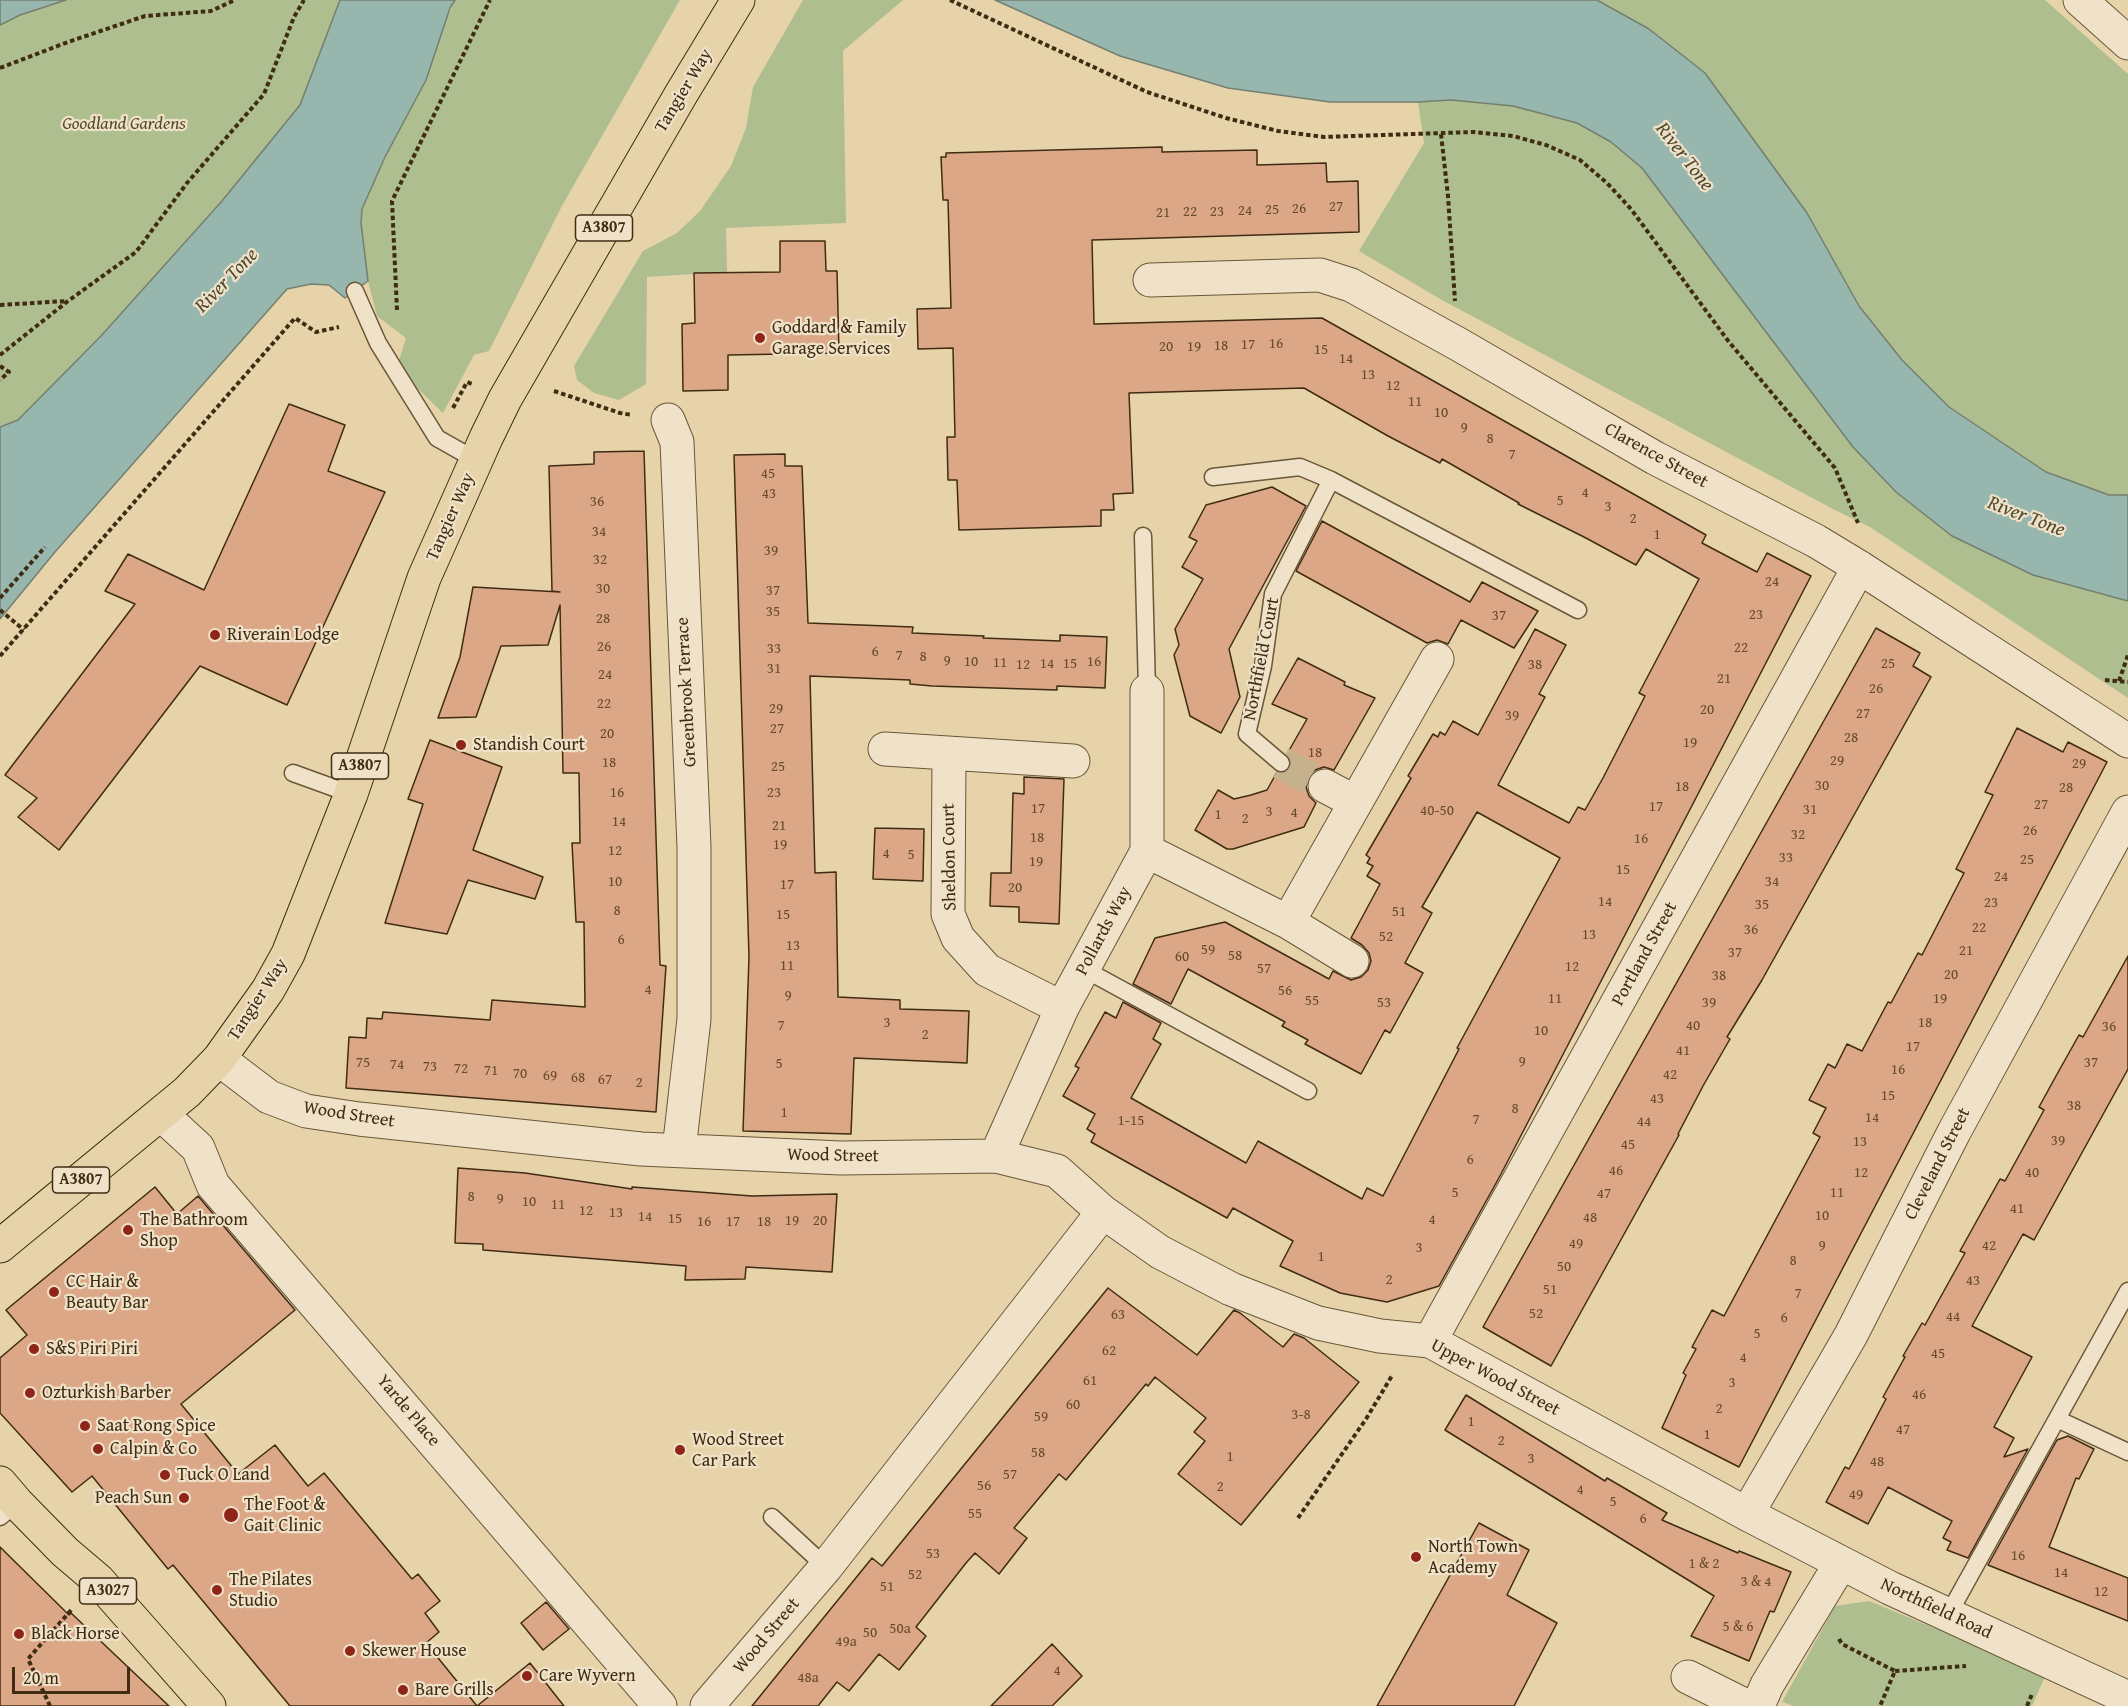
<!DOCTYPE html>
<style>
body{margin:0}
#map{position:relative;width:2128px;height:1706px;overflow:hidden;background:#e6d3aa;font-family:"Gentium Book Plus",serif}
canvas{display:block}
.scale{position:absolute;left:12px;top:1667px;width:118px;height:27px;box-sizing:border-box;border:3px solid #402c12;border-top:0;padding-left:8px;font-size:18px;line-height:21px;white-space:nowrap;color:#402c12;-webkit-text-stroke:4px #efe2c8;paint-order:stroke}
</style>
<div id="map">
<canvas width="2128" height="1706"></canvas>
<div class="scale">20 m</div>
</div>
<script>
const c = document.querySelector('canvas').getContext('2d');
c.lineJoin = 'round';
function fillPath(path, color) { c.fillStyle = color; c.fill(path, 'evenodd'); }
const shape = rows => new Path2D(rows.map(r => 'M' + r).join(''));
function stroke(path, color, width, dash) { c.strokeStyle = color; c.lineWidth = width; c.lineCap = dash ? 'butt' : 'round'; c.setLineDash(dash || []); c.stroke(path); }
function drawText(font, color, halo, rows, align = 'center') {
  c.font = font + ' "Gentium Book Plus",serif'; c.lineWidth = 4.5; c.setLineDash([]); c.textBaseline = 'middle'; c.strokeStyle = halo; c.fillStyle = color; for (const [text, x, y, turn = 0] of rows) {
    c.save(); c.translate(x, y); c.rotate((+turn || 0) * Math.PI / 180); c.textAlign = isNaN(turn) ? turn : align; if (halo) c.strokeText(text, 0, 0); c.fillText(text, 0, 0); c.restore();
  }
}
fillPath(shape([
 [0,0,340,0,300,105,222,201,101,336,18,420,0,427],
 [455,0,680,0,563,204,489,351,474,355,443,413,417,388,398,364,406,338,377,316,368,281,361,223,362,209],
 [803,0,903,0,843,51,846,223,726,228,727,272,647,277,646,384,619,400,594,393,577,380,574,366,643,251,677,233,700,211,731,166,746,128,753,87],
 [1597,0,2045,0,2128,74,2128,495,2109,495,2046,472,1949,407,1902,360,1859,306,1807,213,1649,29],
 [1451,100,1513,106,1576,123,1611,142,1642,168,1853,447,2033,575,2128,601,2128,698,1870,527,1833,509,1442,300,1359,251,1424,143,1418,102],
 [1869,1601,2046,1674,2032,1706,1794,1706,1782,1702,1835,1606]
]), '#aebe8e');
const water = shape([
 [0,0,66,0,20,15,0,25,0,0],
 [340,0,455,0,450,8,426,80,385,157,362,209,361,223,368,281,345,298,329,285,311,284,287,289,55,552,0,619,0,427,18,420,101,336,222,201,300,105,340,0],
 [995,0,1597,0,1649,29,1705,73,1807,213,1859,306,1902,360,1949,407,2046,472,2109,495,2128,495,2128,601,2033,575,1952,536,1896,492,1853,447,1642,168,1611,142,1577,123,1513,106,1451,100,1418,102,1330,102,1228,88,1120,56,995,0]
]);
fillPath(water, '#97b7ae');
stroke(water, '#747f70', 1.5);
const building = shape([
 [1162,147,1162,152,1257,150,1257,165,1326,163,1327,182,1358,181,1359,232,1092,240,1094,324,1322,318,1706,535,1702,543,1757,572,1767,553,1811,576,1500,1176,1439,1286,1387,1302,1340,1293,1280,1266,1293,1241,1233,1208,1227,1218,1091,1142,1095,1134,1087,1129,1095,1114,1063,1096,1079,1068,1075,1066,1105,1012,1116,1018,1123,1002,1161,1023,1153,1039,1161,1044,1131,1098,1246,1163,1258,1141,1362,1199,1367,1188,1383,1196,1459,1049,1457,1048,1560,858,1477,812,1422,907,1432,913,1405,963,1423,973,1390,1033,1385,1030,1361,1074,1305,1044,1308,1040,1282,1026,1285,1022,1188,969,1171,1004,1133,984,1155,938,1225,922,1329,979,1333,971,1351,980,1361,977,1368,970,1371,961,1369,953,1362,945,1351,938,1380,884,1367,876,1373,866,1367,863,1370,858,1366,855,1411,778,1408,776,1433,734,1438,737,1440,732,1445,735,1453,721,1478,735,1535,629,1566,645,1539,694,1545,697,1498,785,1569,823,1578,807,1585,810,1603,778,1645,696,1639,693,1699,579,1646,549,1636,565,1584,537,1518,504,1519,503,1442,459,1440,463,1388,436,1304,388,1129,393,1133,493,1113,494,1114,510,1101,510,1101,526,959,530,957,480,948,480,947,437,955,437,953,348,918,349,917,309,951,308,948,200,943,200,941,157,946,157,946,153,1162,147],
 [780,241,825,241,826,271,837,271,839,353,728,355,728,390,683,391,682,324,695,323,694,273,780,272,780,241],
 [289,404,345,425,328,471,385,492,287,705,200,666,59,850,18,817,37,798,5,775,135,604,105,591,128,554,204,590,289,404],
 [644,451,660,965,666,966,656,1112,346,1088,349,1037,366,1038,367,1018,382,1019,383,1012,490,1020,492,1000,585,1007,584,922,576,922,572,843,580,843,579,773,563,773,560,605,548,645,501,646,476,717,438,718,460,657,473,587,560,592,552,591,549,466,594,464,594,452,644,451],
 [785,454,785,466,802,466,808,623,913,627,912,633,984,636,983,638,1060,641,1060,635,1107,637,1105,688,1057,686,1057,690,932,686,910,684,910,680,810,676,815,873,836,872,838,997,900,1000,900,1009,969,1011,967,1063,854,1058,851,1134,743,1131,749,957,734,455,785,454],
 [1272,487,1306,506,1229,649,1240,697,1221,733,1190,716,1174,655,1179,645,1175,629,1203,579,1182,567,1197,541,1189,537,1206,505,1272,487],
 [1322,521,1470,602,1482,582,1538,611,1514,648,1461,620,1448,644,1437,640,1427,643,1296,571,1322,521],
 [1876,628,1920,653,1913,666,1931,677,1762,980,1727,1037,1730,1039,1703,1086,1678,1134,1679,1135,1551,1366,1483,1327,1876,628],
 [1298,658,1345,682,1344,685,1375,698,1334,770,1324,767,1315,770,1309,777,1306,787,1309,796,1316,803,1304,827,1233,849,1227,849,1195,830,1218,790,1234,799,1251,795,1267,790,1277,772,1284,773,1289,769,1291,760,1287,754,1307,719,1272,704,1298,658],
 [2017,728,2063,752,2068,742,2107,762,1739,1467,1662,1428,1686,1375,1683,1373,1696,1349,1692,1347,1712,1310,1724,1316,1820,1137,1813,1133,1826,1108,1809,1100,1828,1064,1835,1068,1847,1044,1862,1051,1888,1002,1891,1003,1918,953,1922,955,1964,873,1956,869,1993,795,1985,792,2017,728],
 [430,740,502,767,473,850,543,877,535,899,468,880,447,934,385,923,423,804,408,799,430,740],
 [1024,777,1064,779,1059,924,1019,922,1019,907,990,906,991,873,1011,873,1013,793,1024,794,1024,777],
 [875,828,924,829,923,881,873,879,875,828],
 [2128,956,2128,1069,2034,1240,2023,1234,1972,1326,2032,1357,1994,1427,2014,1438,2004,1457,2028,1449,1968,1558,1947,1550,1951,1542,1943,1538,1952,1521,1888,1487,1868,1524,1826,1502,1845,1467,1849,1469,1886,1399,1883,1397,1905,1357,1903,1356,1922,1323,1925,1325,1965,1253,1960,1251,2000,1179,2005,1181,2044,1110,2039,1107,2056,1076,2079,1035,2083,1037,2128,956],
 [458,1168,525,1173,632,1189,632,1187,752,1196,837,1194,832,1272,746,1267,745,1279,685,1280,686,1266,483,1250,483,1244,455,1243,458,1168],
 [155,1187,177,1214,198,1196,295,1310,181,1404,238,1474,275,1445,308,1486,324,1473,412,1579,418,1574,440,1601,425,1613,439,1632,426,1643,477,1706,530,1663,564,1706,290,1706,173,1565,168,1569,92,1476,72,1492,0,1413,0,1358,27,1335,6,1310,155,1187],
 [1108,1288,1197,1355,1234,1310,1240,1313,1283,1347,1294,1334,1304,1338,1359,1382,1241,1525,1178,1474,1205,1441,1194,1432,1206,1418,1155,1377,1148,1386,1146,1384,1066,1480,1059,1474,1014,1528,1027,1538,999,1574,975,1553,966,1563,916,1627,926,1636,899,1670,879,1654,849,1691,837,1682,818,1706,752,1706,872,1558,882,1566,1108,1288],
 [1466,1395,1605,1481,1607,1478,1667,1513,1662,1520,1738,1553,1739,1551,1791,1572,1774,1612,1770,1611,1749,1661,1691,1636,1714,1596,1445,1430,1466,1395],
 [2068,1436,2094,1449,2079,1479,2076,1478,2049,1547,2128,1578,2128,1621,1988,1565,2057,1440,2068,1436],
 [1479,1523,1529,1550,1507,1595,1557,1623,1514,1706,1377,1706,1479,1523],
 [0,1547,69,1615,71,1613,169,1706,0,1706,0,1547],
 [546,1602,569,1629,543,1650,521,1623,546,1602],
 [1052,1644,1082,1676,1052,1706,991,1706,1052,1644]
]);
fillPath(building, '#dca786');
stroke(building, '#402c12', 1.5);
stroke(shape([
 [1281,763,1325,786]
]), '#c5b28c', 33, [33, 16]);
const service = shape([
 [355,291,378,343,437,438,476,460],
 [1213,477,1300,467,1331,480,1578,610],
 [1143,536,1147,691],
 [1281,763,1247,734,1263,666,1273,594,1331,480],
 [293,773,351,794],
 [1084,969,1308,1091],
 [2057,1419,2128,1452],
 [0,1517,17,1503],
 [772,1517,826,1567],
 [1948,1615,2128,1291]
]);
const minor = shape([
 [2080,0,2128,43],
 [1150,280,1320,275,1351,285,1458,344,1655,458,1816,541,1859,567,2128,741],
 [668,420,677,442,694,847,694,1019,679,1150],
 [885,749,1073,761],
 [949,755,948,914,958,938,987,970,1062,1008],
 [1325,786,1355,802],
 [1147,851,1288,922,1352,961],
 [1288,922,1437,659],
 [219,1059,269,1097,306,1111,359,1119,641,1149,841,1158,996,1156,1057,1171,1103,1212,1160,1252,1231,1289,1318,1323,1380,1336,1430,1341,1747,1514,1890,1588,2128,1698],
 [161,1114,198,1148,213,1185,660,1706],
 [996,1156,1062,1008,1147,851,1147,691],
 [1430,1341,1859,567],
 [1747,1514,1851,1335,1954,1132,2128,812],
 [1688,1677,1746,1706],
 [707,1706,826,1567,1103,1212],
 [1758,1706,1767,1685,1841,1563]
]);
const primary = shape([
 [0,1246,187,1092,219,1059,268,990,288,954,351,794,424,578,486,438,505,399,680,96,738,0],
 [0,1483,17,1503,65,1552,98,1580,209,1706]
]);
stroke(service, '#6a5638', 19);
stroke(minor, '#6a5638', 35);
stroke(primary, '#402c12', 35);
stroke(shape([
 [950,0,1147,92,1226,118,1278,131,1324,137,1474,132,1513,136,1546,145,1580,160,1607,183,1631,209,1729,342,1835,468,1858,523],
 [0,68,68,42,145,16,211,11,235,0],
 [1441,134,1448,196,1455,301],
 [0,305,67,301],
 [397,310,392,201,490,0],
 [0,355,68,301,136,252,187,183,264,94,294,17,304,0],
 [0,366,9,372,0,380],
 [554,391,620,413,632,415],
 [453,408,467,382,472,384],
 [0,598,45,547],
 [0,610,24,630],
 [0,656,295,318,316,332,339,327],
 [2105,680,2128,682],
 [2119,681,2128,655],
 [1298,1518,1366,1419,1393,1374],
 [1839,1639,1842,1644,1895,1671,1880,1706],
 [1895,1671,1966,1666],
 [50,1706,28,1659,73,1608],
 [2027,1706,2032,1694]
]), '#402c12', 4, [4.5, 3]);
stroke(service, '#efe2c8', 16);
stroke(minor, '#efe2c8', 33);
stroke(primary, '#e6d3aa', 33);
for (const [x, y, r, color] of [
 [760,338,6,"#8f2418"],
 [215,635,6,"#8f2418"],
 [461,745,6,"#8f2418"],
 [128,1230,6,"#8f2418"],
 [54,1292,6,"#8f2418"],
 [34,1349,6,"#8f2418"],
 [30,1393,6,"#8f2418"],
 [85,1426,6,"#8f2418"],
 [98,1449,6,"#8f2418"],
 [680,1450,6,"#8f2418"],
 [165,1475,6,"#8f2418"],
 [184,1498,6,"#8f2418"],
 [231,1515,8,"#8f2418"],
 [1416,1557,6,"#8f2418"],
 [217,1590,6,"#8f2418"],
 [19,1634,6,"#8f2418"],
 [350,1651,6,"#8f2418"],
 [527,1676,6,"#8f2418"],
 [403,1690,6,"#8f2418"]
]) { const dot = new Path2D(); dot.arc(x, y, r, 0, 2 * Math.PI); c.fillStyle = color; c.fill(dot); stroke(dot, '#efe2c8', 2); }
drawText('15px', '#674b2f', null, [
 ["27",1336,207],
 ["26",1299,209],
 ["25",1272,210],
 ["24",1245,211],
 ["22",1190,212],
 ["23",1217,212],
 ["21",1163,213],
 ["16",1276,344],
 ["17",1248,345],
 ["18",1221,346],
 ["20",1166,347],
 ["19",1194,347],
 ["15",1321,350],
 ["14",1346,359],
 ["13",1368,375],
 ["12",1393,386],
 ["11",1415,402],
 ["10",1441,413],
 ["9",1464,428],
 ["8",1490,439],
 ["7",1512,455],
 ["45",768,474],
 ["4",1585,493],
 ["43",769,494],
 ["5",1560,501],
 ["36",597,502],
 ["3",1608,507],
 ["2",1633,519],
 ["34",599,532],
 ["1",1657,535],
 ["39",771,551],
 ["32",600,560],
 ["24",1772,582],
 ["30",603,589],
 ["37",773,591],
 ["35",773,612],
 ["23",1756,615],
 ["37",1499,616],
 ["28",603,619],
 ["26",604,647],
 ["22",1741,648],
 ["33",774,649],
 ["6",875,652],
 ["7",899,656],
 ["8",923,657],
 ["9",947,661],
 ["10",971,662],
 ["16",1094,662],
 ["11",1000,663],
 ["14",1047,664],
 ["15",1070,664],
 ["25",1888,664],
 ["12",1023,665],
 ["38",1535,665],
 ["31",774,669],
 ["24",605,675],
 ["21",1724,679],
 ["26",1876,689],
 ["22",604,704],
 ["29",776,709],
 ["20",1707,710],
 ["27",1863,714],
 ["39",1512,716],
 ["27",777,729],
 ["20",607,734],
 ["28",1851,738],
 ["19",1690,743],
 ["18",1315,753],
 ["29",1837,761],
 ["18",609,763],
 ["29",2079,764],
 ["25",778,767],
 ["30",1822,786],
 ["18",1682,787],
 ["28",2066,788],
 ["16",617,793],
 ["23",774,793],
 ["27",2041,805],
 ["17",1656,807],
 ["17",1038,809],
 ["31",1810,810],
 ["40-50",1437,811],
 ["3",1269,812],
 ["4",1294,813],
 ["1",1218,815],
 ["2",1245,819],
 ["14",619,822],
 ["21",779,826],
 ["26",2030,831],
 ["32",1798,835],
 ["18",1037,838],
 ["16",1641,839],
 ["19",780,845],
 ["12",615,851],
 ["4",886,854],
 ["5",911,855],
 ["33",1786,858],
 ["25",2027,860],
 ["19",1036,862],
 ["15",1623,870],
 ["24",2001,877],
 ["10",615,882],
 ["34",1772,882],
 ["17",787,885],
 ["20",1015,888],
 ["14",1605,902],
 ["23",1991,903],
 ["35",1762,905],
 ["8",617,911],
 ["51",1399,912],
 ["15",783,915],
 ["22",1979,928],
 ["36",1751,930],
 ["13",1589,935],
 ["52",1386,937],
 ["6",621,940],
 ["13",793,946],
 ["59",1208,950],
 ["21",1966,951],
 ["37",1735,953],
 ["58",1235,956],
 ["60",1182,957],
 ["11",787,966],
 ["12",1572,967],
 ["57",1264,969],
 ["20",1951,975],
 ["38",1719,976],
 ["4",648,990],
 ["56",1285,991],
 ["9",788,996],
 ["11",1555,999],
 ["19",1940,999],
 ["55",1312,1001],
 ["53",1384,1003],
 ["39",1709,1003],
 ["3",887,1023],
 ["18",1925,1023],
 ["7",781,1026],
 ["40",1693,1026],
 ["36",2109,1027],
 ["10",1541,1031],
 ["2",925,1035],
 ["17",1913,1047],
 ["41",1683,1051],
 ["9",1522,1062],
 ["75",363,1063],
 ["37",2091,1063],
 ["5",779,1064],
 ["74",397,1065],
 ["73",430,1067],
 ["72",461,1069],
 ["16",1898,1070],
 ["71",491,1071],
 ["70",520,1074],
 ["42",1670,1075],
 ["69",550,1076],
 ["68",578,1078],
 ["67",605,1080],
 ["2",639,1083],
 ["15",1888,1096],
 ["43",1657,1099],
 ["38",2074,1106],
 ["8",1515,1109],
 ["1",784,1113],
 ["14",1872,1118],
 ["7",1476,1120],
 ["1-15",1131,1121],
 ["44",1644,1122],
 ["39",2058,1141],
 ["13",1860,1142],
 ["45",1628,1145],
 ["6",1470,1160],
 ["46",1616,1171],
 ["12",1861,1173],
 ["40",2032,1173],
 ["5",1455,1193],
 ["11",1837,1193],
 ["47",1604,1194],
 ["8",471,1197],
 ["9",500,1199],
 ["10",529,1202],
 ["11",558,1205],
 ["41",2017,1209],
 ["12",586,1211],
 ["13",616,1213],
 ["10",1822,1216],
 ["14",645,1217],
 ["48",1590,1218],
 ["15",675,1219],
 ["4",1432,1220],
 ["19",792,1221],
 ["20",820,1221],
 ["16",704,1222],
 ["17",733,1222],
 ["18",764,1222],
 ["49",1576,1244],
 ["9",1822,1246],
 ["42",1989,1246],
 ["3",1419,1248],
 ["1",1321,1257],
 ["8",1793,1261],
 ["50",1564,1267],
 ["2",1389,1280],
 ["43",1973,1281],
 ["51",1550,1290],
 ["7",1798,1294],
 ["52",1536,1314],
 ["63",1118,1315],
 ["44",1953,1317],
 ["6",1784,1318],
 ["5",1757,1334],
 ["62",1109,1351],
 ["45",1938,1354],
 ["4",1743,1358],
 ["61",1090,1381],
 ["3",1732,1383],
 ["46",1919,1395],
 ["60",1073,1405],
 ["2",1719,1409],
 ["3-8",1301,1415],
 ["59",1041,1417],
 ["1",1471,1422],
 ["47",1903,1430],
 ["1",1707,1435],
 ["2",1501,1441],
 ["58",1038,1453],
 ["1",1230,1457],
 ["3",1531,1459],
 ["48",1877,1462],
 ["57",1010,1475],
 ["56",984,1486],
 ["2",1220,1487],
 ["4",1580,1490],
 ["49",1856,1495],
 ["5",1613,1502],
 ["55",975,1514],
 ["6",1643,1519],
 ["53",933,1554],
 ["16",2018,1556],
 ["1 & 2",1704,1564],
 ["14",2061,1573],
 ["52",915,1575],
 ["3 & 4",1756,1582],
 ["51",887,1587],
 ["12",2101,1592],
 ["5 & 6",1738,1627],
 ["50a",900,1629],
 ["50",870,1633],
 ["49a",846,1642],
 ["4",1057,1671],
 ["48a",808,1678]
]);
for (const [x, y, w] of [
 [604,228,57],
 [360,766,57],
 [81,1180,57],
 [108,1591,57]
]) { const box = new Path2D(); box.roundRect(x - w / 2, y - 13, w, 26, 4.5); c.fillStyle = '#efe2c8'; c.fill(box); stroke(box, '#402c12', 1.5); }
drawText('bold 16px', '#402c12', null, [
 ["A3807",604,228],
 ["A3807",360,766],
 ["A3807",81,1180],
 ["A3027",108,1591]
]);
drawText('18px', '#402c12', '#efe2c8', [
 ["Tangier Way",684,91,-59],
 ["Clarence Street",1656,456,29],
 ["Tangier Way",451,517,-66],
 ["Northfield Court",1262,659,-79],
 ["Greenbrook Terrace",687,692,-93],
 ["Sheldon Court",950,857,-91],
 ["Pollards Way",1104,931,-62],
 ["Portland Street",1645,954,-61],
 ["Tangier Way",258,1000,-57],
 ["Wood Street",349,1115,9],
 ["Wood Street",833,1156,1],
 ["Cleveland Street",1938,1164,-63],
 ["Upper Wood Street",1495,1378,28],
 ["Yarde Place",408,1411,50],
 ["Northfield Road",1936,1609,25],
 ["Wood Street",767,1636,-50]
]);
drawText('italic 18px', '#56492b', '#efe2c8', [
 ["Goodland Gardens",124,124]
]);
drawText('18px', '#402c12', '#efe2c8', [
 ["Goddard & Family",772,328],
 ["Garage Services",772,349],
 ["Riverain Lodge",227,635],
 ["Standish Court",473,745],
 ["The Bathroom",140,1220],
 ["Shop",140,1241],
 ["CC Hair &",66,1282],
 ["Beauty Bar",66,1303],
 ["S&S Piri Piri",46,1349],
 ["Ozturkish Barber",42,1393],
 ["Saat Rong Spice",97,1426],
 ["Wood Street",692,1440],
 ["Car Park",692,1461],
 ["Calpin & Co",110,1449],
 ["Tuck O Land",177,1475],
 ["Peach Sun",172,1498,"right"],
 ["The Foot &",244,1505],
 ["Gait Clinic",244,1526],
 ["North Town",1428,1547],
 ["Academy",1428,1568],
 ["The Pilates",229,1580],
 ["Studio",229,1601],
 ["Black Horse",31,1634],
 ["Skewer House",362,1651],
 ["Care Wyvern",539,1676],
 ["Bare Grills",415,1690]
], 'left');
drawText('italic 20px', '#514831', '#efe2c8', [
 ["River Tone",1684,157,52],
 ["River Tone",227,281,-46],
 ["River Tone",2026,517,21]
]);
</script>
